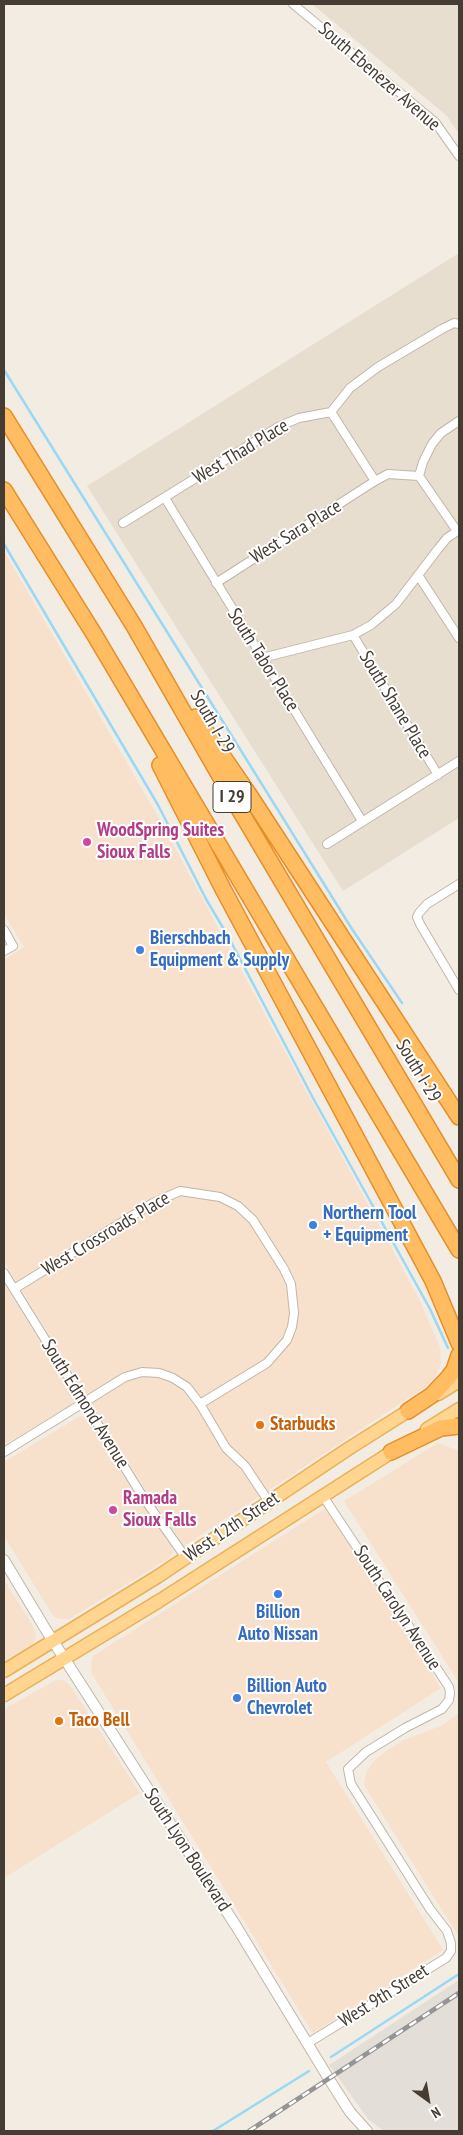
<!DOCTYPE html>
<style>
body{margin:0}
#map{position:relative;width:463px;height:2135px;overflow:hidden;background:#f3ece3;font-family:"PT Sans Narrow",sans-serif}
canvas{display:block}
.frame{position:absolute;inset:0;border:5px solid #453c33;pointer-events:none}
.north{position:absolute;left:403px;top:2075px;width:50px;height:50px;-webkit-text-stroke:4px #fff;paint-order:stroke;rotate:148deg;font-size:14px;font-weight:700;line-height:20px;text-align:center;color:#453c33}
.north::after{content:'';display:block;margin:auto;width:18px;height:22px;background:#453c33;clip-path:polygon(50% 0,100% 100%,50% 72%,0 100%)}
</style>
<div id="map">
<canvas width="463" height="2135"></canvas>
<div class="frame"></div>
<div class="north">N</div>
</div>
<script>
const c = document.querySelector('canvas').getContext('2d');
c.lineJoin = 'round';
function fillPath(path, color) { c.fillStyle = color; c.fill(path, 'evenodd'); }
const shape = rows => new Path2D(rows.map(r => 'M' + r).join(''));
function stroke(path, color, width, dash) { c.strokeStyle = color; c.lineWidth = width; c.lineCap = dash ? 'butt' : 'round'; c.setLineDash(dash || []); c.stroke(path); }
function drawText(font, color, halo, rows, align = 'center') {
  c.font = font + ' "PT Sans Narrow",sans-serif'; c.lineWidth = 4; c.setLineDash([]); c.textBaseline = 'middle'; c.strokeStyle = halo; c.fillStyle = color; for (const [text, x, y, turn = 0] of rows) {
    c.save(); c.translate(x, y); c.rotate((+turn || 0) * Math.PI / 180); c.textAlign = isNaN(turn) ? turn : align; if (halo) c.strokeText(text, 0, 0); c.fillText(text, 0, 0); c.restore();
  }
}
fillPath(shape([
 [312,4,459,4,459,134,447,116],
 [459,253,459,818,343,891,87,486]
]), '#e7ded0');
fillPath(shape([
 [4,551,156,813,418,1297,440,1347,441,1363,436,1376,425,1387,184,1546,145,1489,4,1262,4,960,24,947,4,914],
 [4,1283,75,1397,72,1404,4,1445],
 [80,1416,86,1417,128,1483,171,1546,173,1552,169,1558,69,1619,61,1619,54,1617,52,1614,4,1536,4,1462],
 [438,1443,459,1451,459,1683,344,1501],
 [326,1508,441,1688,326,1762,443,1950,313,2033,92,1674,91,1664,93,1656],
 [4,1580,33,1626,36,1637,31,1647,4,1663],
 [56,1680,62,1680,69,1684,140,1793,4,1878,4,1709],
 [459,1713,459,1937,364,1785,366,1773,372,1763,389,1749,402,1741,443,1725]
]), '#f7e0cc');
fillPath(shape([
 [459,1980,459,2131,384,2131,368,2119,329,2065]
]), '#e4ded8');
stroke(shape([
 [4,370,352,929,402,1003],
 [4,544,158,805,206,899,229,938,313,1098,430,1309,448,1348],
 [331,2057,459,1974],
 [213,2131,309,2071]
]), '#9ad8f4', 2.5);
const minor = shape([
 [293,4,435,122,459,156],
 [331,412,375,481,388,474,419,476,457,531],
 [419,476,423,462,432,444,441,433,459,421],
 [165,498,362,821],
 [123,523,280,426,299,418,331,412,350,388,378,367,442,329,454,323,459,324],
 [418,575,459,638],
 [216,583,375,481],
 [353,635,438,775],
 [262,658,353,635,371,625,396,604,438,549,447,538,459,530],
 [327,844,459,761],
 [459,884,427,904,419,913,417,917,420,924,459,990],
 [4,930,13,946,4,951],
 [4,1273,143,1497,186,1558],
 [14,1289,153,1203,180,1191,220,1197,238,1206,253,1220,284,1269,291,1284,294,1313,292,1327,287,1340,267,1363,200,1404],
 [4,1452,125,1377,142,1372,159,1373,173,1378,187,1387,200,1404,226,1448,245,1466,269,1502],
 [308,2043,446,1958,451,1951,451,1943,447,1931,430,1909,351,1784,348,1769,366,1752,405,1728,442,1709,449,1700,450,1693,449,1687,323,1496]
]);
const tertiary = shape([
 [4,1560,46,1630,236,1926,329,2079,350,2112,367,2131]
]);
const primary = shape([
 [438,1394,459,1381],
 [427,1429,459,1409],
 [4,1671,157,1577,348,1449,416,1406],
 [4,1695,159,1601,398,1448]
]);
const motorway = shape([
 [4,416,134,626,232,797,459,1180],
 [4,490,94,634,459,1250],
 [196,717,248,793,459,1117],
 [160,765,223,889,433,1281,459,1343],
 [408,1411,432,1395,448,1378,454,1370,459,1355],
 [391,1452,441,1428,459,1426]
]);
stroke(minor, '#c1b6a8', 10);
stroke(tertiary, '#c1b6a8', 12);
stroke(primary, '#eab159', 15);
stroke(motorway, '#e68f29', 18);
stroke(minor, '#fff', 8);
stroke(tertiary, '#fff', 10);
stroke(primary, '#ffd58f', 12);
stroke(motorway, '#ffbc61', 15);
const rail = shape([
 [249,2131,459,1993]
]);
stroke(rail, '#949494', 4.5);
stroke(rail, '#fff', 2.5, [8]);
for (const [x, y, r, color] of [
 [87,842,5,"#d1479c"],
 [140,950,5,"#3f7fe0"],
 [313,1225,5,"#3f7fe0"],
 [260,1425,5,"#e8710a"],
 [113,1510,5,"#d1479c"],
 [278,1594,5,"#3f7fe0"],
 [237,1698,5,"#3f7fe0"],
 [59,1721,5,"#e8710a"]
]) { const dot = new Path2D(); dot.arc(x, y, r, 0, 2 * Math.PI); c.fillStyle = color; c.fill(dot); stroke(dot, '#fff', 2); }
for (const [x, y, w] of [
 [232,797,38]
]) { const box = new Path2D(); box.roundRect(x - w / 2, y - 15.5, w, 31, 4); c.fillStyle = '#fff'; c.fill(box); stroke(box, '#453c33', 1); }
drawText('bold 18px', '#453c33', null, [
 ["I 29",232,797]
]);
drawText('19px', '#453c33', '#fff', [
 ["South Ebenezer Avenue",379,77,41],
 ["West Thad Place",241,452,-31],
 ["West Sara Place",296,532,-32],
 ["South Tabor Place",263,660,58],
 ["South Shane Place",395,705,59],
 ["South I-29",212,722,60],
 ["South I-29",418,1071,59],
 ["West Crossroads Place",106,1234,-31],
 ["South Edmond Avenue",85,1404,58],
 ["West 12th Street",232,1527,-34],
 ["South Carolyn Avenue",397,1608,57],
 ["South Lyon Boulevard",187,1850,57],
 ["West 9th Street",384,1996,-32]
]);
drawText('bold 19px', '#b23c85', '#fff', [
 ["WoodSpring Suites",97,831],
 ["Sioux Falls",97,853],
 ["Ramada",123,1499],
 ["Sioux Falls",123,1521]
], 'left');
drawText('bold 19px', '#366cbe', '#fff', [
 ["Bierschbach",150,939],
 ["Equipment & Supply",150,961],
 ["Northern Tool",323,1214],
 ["+ Equipment",323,1236],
 ["Billion",278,1613,"center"],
 ["Auto Nissan",278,1635,"center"],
 ["Billion Auto",247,1687],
 ["Chevrolet",247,1709]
], 'left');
drawText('bold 19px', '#c56008', '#fff', [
 ["Starbucks",270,1425],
 ["Taco Bell",69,1721]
], 'left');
</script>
